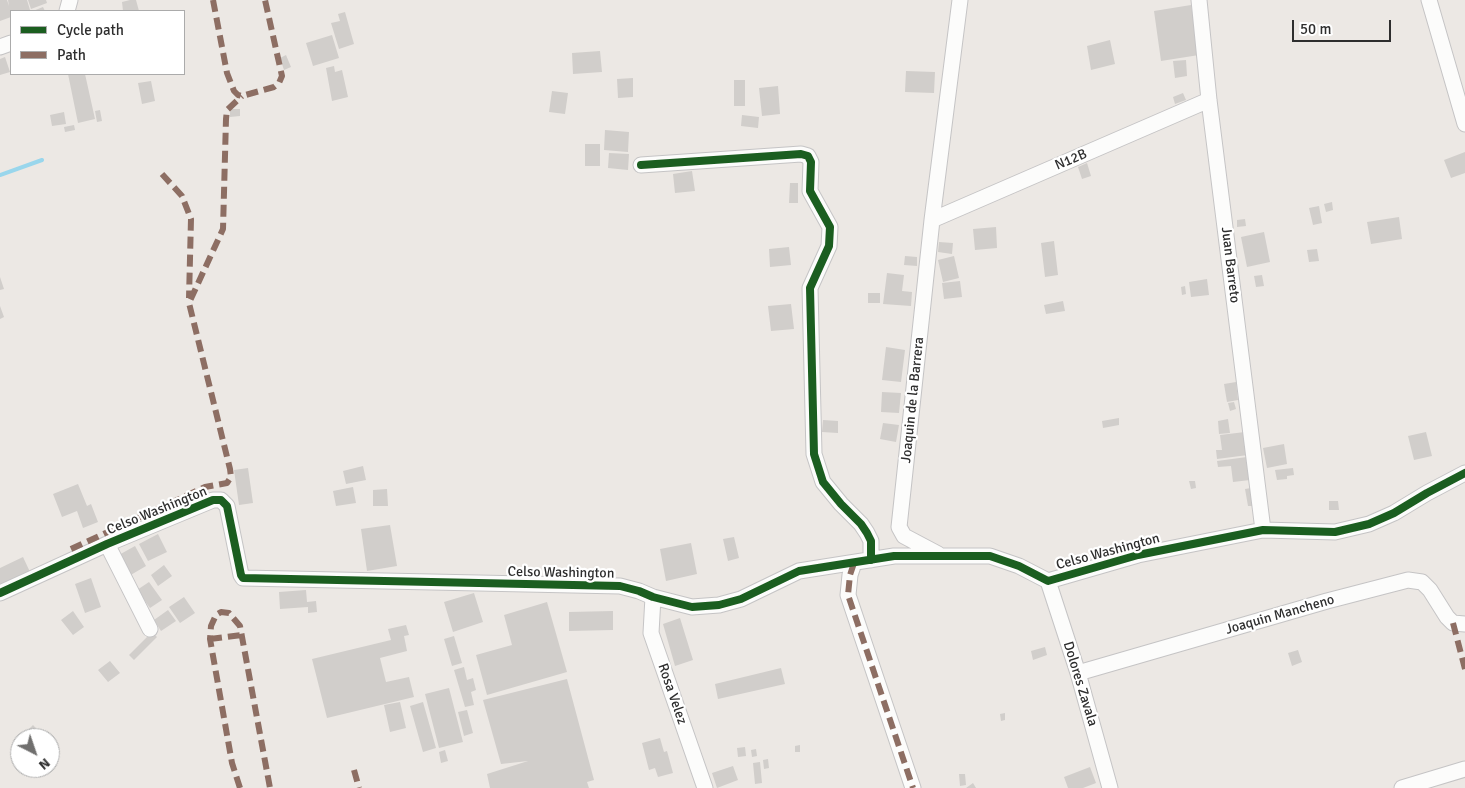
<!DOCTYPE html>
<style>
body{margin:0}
#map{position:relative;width:1465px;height:788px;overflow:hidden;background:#ece8e4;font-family:Signika,sans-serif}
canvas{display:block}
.legend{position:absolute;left:10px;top:10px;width:175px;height:65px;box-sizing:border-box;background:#fff;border:1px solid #ababab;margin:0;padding:6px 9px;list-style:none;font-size:15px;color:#2e2e2e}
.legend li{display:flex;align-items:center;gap:10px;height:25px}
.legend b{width:25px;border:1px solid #ababab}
.north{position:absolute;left:10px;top:728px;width:50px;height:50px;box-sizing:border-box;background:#fff;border:1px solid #ababab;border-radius:50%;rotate:139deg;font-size:14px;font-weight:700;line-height:20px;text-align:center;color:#2e2e2e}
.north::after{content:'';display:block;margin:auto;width:18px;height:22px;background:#706f6e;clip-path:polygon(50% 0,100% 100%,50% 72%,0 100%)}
.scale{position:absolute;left:1292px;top:20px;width:99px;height:22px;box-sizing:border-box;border:2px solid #2e2e2e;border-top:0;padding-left:6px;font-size:15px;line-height:18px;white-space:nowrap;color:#2e2e2e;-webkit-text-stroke:4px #fff;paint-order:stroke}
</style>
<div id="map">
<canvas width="1465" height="788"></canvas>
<ul class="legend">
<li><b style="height:6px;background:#1b5e20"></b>Cycle path</li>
<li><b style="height:6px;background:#8d6e63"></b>Path</li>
</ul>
<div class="north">N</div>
<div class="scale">50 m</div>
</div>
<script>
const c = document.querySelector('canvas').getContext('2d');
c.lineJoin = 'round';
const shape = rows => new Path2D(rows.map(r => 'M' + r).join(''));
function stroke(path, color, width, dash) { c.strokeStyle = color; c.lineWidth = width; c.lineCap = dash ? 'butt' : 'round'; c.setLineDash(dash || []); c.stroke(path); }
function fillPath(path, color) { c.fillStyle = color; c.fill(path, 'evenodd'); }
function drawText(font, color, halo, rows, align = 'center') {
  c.font = font + ' Signika,sans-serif'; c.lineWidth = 4.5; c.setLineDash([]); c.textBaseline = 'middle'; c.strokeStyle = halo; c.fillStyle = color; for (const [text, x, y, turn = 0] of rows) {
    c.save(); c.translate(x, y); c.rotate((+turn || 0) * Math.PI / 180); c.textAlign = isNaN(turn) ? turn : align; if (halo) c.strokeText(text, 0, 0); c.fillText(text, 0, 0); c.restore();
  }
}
stroke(shape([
 [0,175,42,160]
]), '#99d6ec', 4);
fillPath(shape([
 [0,0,7,0,9,6,8,0,27,0,30,10,11,11,11,17,0,21],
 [28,0,46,0,47,3,31,9],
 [130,0,136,0,139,11,123,11,122,2],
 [1191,5,1199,55,1161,61,1154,11],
 [43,7,45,11,33,11],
 [345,12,354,44,339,49,331,23,340,21,338,14],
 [332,35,339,58,313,66,306,43],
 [1110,40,1115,64,1091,70,1087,46],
 [600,51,602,72,573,74,572,53],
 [286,55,291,67,284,70,280,58],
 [5,57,10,72,0,75,0,59],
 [1186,60,1187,76,1175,78,1173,61],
 [334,66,335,72,342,70,348,97,332,101,326,68],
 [906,71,935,72,934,93,905,92],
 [68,74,85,74,95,119,78,123],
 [633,78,633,97,618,98,617,79],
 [734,80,745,80,745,106,734,106],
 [151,81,155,101,142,104,138,83],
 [778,86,780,114,762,116,759,88],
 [552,91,568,93,565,114,549,112],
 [1183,93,1186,100,1175,104,1173,97],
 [230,109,240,109,240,116,230,117],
 [100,110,102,121,97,122,95,111],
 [64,112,66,124,52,126,50,115],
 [742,115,759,117,758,128,741,126],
 [74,125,75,130,65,132,64,127],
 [605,130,629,132,628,152,604,150],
 [585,144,600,144,600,166,585,166],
 [1465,152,1465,173,1451,178,1444,160],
 [609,153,629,154,628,170,608,168],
 [1087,163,1091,176,1082,179,1078,167],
 [692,171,695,191,675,193,673,174],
 [790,183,798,183,798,203,789,203],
 [1332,202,1333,210,1326,212,1324,204],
 [1319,206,1322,223,1313,225,1309,208],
 [1399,217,1402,239,1371,244,1367,222],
 [1245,219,1246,226,1237,227,1237,220],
 [996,227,997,248,975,250,973,229],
 [1264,232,1270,262,1247,267,1241,237],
 [1054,241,1058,275,1045,277,1041,243],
 [939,242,953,243,952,254,938,252],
 [789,247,791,265,770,267,769,249],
 [1317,249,1319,261,1309,262,1307,250],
 [905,256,917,257,917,266,904,265],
 [954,256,959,278,943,282,938,260],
 [887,273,904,275,902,291,912,292,911,306,883,304],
 [1262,275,1264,286,1256,287,1254,276],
 [0,277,4,289,0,290],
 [1207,279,1209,295,1191,297,1189,282],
 [960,281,962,297,944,299,942,283],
 [1185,286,1186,294,1182,295,1181,287],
 [868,293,880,293,880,303,868,303],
 [1063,301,1065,311,1046,314,1044,305],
 [791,304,794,329,771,331,768,306],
 [0,306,4,317,0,319],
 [886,347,905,350,901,382,882,380],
 [1236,382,1238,400,1227,402,1224,384],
 [882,392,901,393,899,413,881,412],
 [1234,402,1236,409,1230,411,1228,403],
 [1119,418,1119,425,1103,428,1102,421],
 [1228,419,1230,433,1219,434,1218,421],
 [823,420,838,421,838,433,822,432],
 [883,423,899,425,896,442,880,439],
 [1245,432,1248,455,1217,459,1216,450,1222,450,1220,435],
 [1426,432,1432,456,1414,460,1408,436],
 [1284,444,1287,464,1267,468,1263,448],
 [1247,457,1250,480,1233,482,1231,466,1218,467,1217,461],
 [363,466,366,480,346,484,343,471],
 [248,468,253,503,239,505,234,470],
 [1293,468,1294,475,1287,476,1287,479,1277,480,1275,470],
 [1189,481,1195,481,1196,488,1191,489],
 [78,484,87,506,91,504,98,522,83,528,77,511,62,517,53,494],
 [353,487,356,503,336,506,333,491],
 [1251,488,1253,506,1248,506,1245,489],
 [387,489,388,506,373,506,373,490],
 [1329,501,1338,501,1339,510,1329,510],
 [390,525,397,566,367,571,361,529],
 [158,534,167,552,148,561,139,544],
 [734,537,739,558,728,561,723,539],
 [691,543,697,574,666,581,660,549],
 [135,546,146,566,129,576,117,556],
 [23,557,30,572,0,586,0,568],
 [164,565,172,576,158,586,151,575],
 [91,578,101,607,85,613,75,584],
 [149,582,162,600,150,608,137,590],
 [306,590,307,602,316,601,317,612,308,613,308,607,280,609,279,592],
 [474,593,483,622,453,632,444,602],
 [184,597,195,613,180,623,169,607],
 [547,602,567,672,487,695,476,655,512,645,504,615],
 [168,610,176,621,161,631,154,620],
 [73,611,84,627,73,635,61,620],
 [613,611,613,630,569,631,569,612],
 [680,618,693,660,675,666,663,624],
 [406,625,409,635,404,636,407,651,380,658,386,682,409,677,414,697,327,718,312,659,391,640,388,629],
 [152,632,157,637,134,660,129,655],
 [454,636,462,663,452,666,444,639],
 [1045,647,1047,655,1033,660,1031,651],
 [1298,650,1302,662,1292,666,1288,653],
 [110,661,120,673,108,682,98,670],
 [464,667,467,680,473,678,476,690,471,692,474,705,465,707,454,670],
 [781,668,785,684,718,699,715,684],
 [567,679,594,780,587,782,589,788,490,788,487,774,528,761,501,764,483,700],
 [449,688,463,742,439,748,425,694],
 [400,702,406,728,390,732,384,705],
 [423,702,436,748,423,752,410,706],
 [467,710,473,733,464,736,458,712],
 [1005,713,1005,720,1001,721,1000,714],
 [33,725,45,738,27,738,29,736,26,732],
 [660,738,664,752,667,751,673,773,658,777,655,768,649,770,642,743],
 [800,745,800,752,795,752,795,746],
 [745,747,746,756,738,757,737,748],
 [756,749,757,756,752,757,751,750],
 [445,750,448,761,441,763,439,752],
 [768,759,769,768,764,769,763,760],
 [760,762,762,783,755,784,753,763],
 [733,766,738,780,717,788,712,773],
 [1090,767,1096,783,1083,788,1068,788,1064,777],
 [959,774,965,774,966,785,960,786],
 [973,783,976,788,966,788]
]), '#d1cecb');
const minor = shape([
 [1199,0,1209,100,1263,530],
 [1429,0,1465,124],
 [67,11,70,0],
 [0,47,11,43],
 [641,165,801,154,808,156,811,162,810,191,830,227,829,246,810,288,814,454,823,482,841,504,861,524,867,533,871,541,871,560],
 [932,220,1209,100],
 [107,544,150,629],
 [938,554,904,536,899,527,932,220,960,0],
 [854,563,850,575,848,595,913,788],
 [1048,581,1078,673,1110,788],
 [0,593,107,544,213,500,221,500,227,506,241,575,243,578,620,586,639,591,653,597,692,607,719,605,741,599,799,571,894,556,990,556,1019,566,1048,581,1138,555,1263,530,1335,532,1369,524,1394,513,1427,493,1465,473],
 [653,597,651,633,705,788],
 [1078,673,1327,601,1408,580,1422,582,1430,590,1447,617,1453,623,1465,624],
 [1402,788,1465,769]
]);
stroke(minor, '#c5c4c5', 17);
stroke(minor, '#fcfcfb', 15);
stroke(shape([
 [213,0,227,73,234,91,238,95,242,96,274,87,279,83,282,76,265,0],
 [162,174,182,196,191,219,189,298],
 [71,549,205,487,227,483,231,477,230,469,189,303,223,229,226,119,227,110,242,96],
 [854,563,850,575,848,595,913,788],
 [1453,623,1465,669],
 [210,639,242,635],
 [354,770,359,788],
 [240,788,232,763,210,639,211,626,216,615,221,612,229,613,240,626,270,788]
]), '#8d6e63', 6, [12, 6]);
stroke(shape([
 [641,165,801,154,808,156,811,162,810,191,830,227,829,246,810,288,814,454,823,482,841,504,861,524,867,533,871,541,871,560],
 [0,593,107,544,213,500,221,500,227,506,241,575,243,578,620,586,639,591,653,597,692,607,719,605,741,599,799,571,894,556,990,556,1019,566,1048,581,1138,555,1263,530,1335,532,1369,524,1394,513,1427,493,1465,473]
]), '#1b5e20', 8);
drawText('14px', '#2e2e2e', '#fff', [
 ["N12B",1071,160,-23],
 ["Juan Barreto",1230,265,83],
 ["Joaquin de la Barrera",913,400,-84],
 ["Celso Washington",157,511,-22],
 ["Celso Washington",1108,552,-15],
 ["Celso Washington",561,573,1],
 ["Joaquin Mancheno",1280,615,-16],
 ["Dolores Zavala",1080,684,73],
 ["Rosa Velez",672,694,71]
]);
</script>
